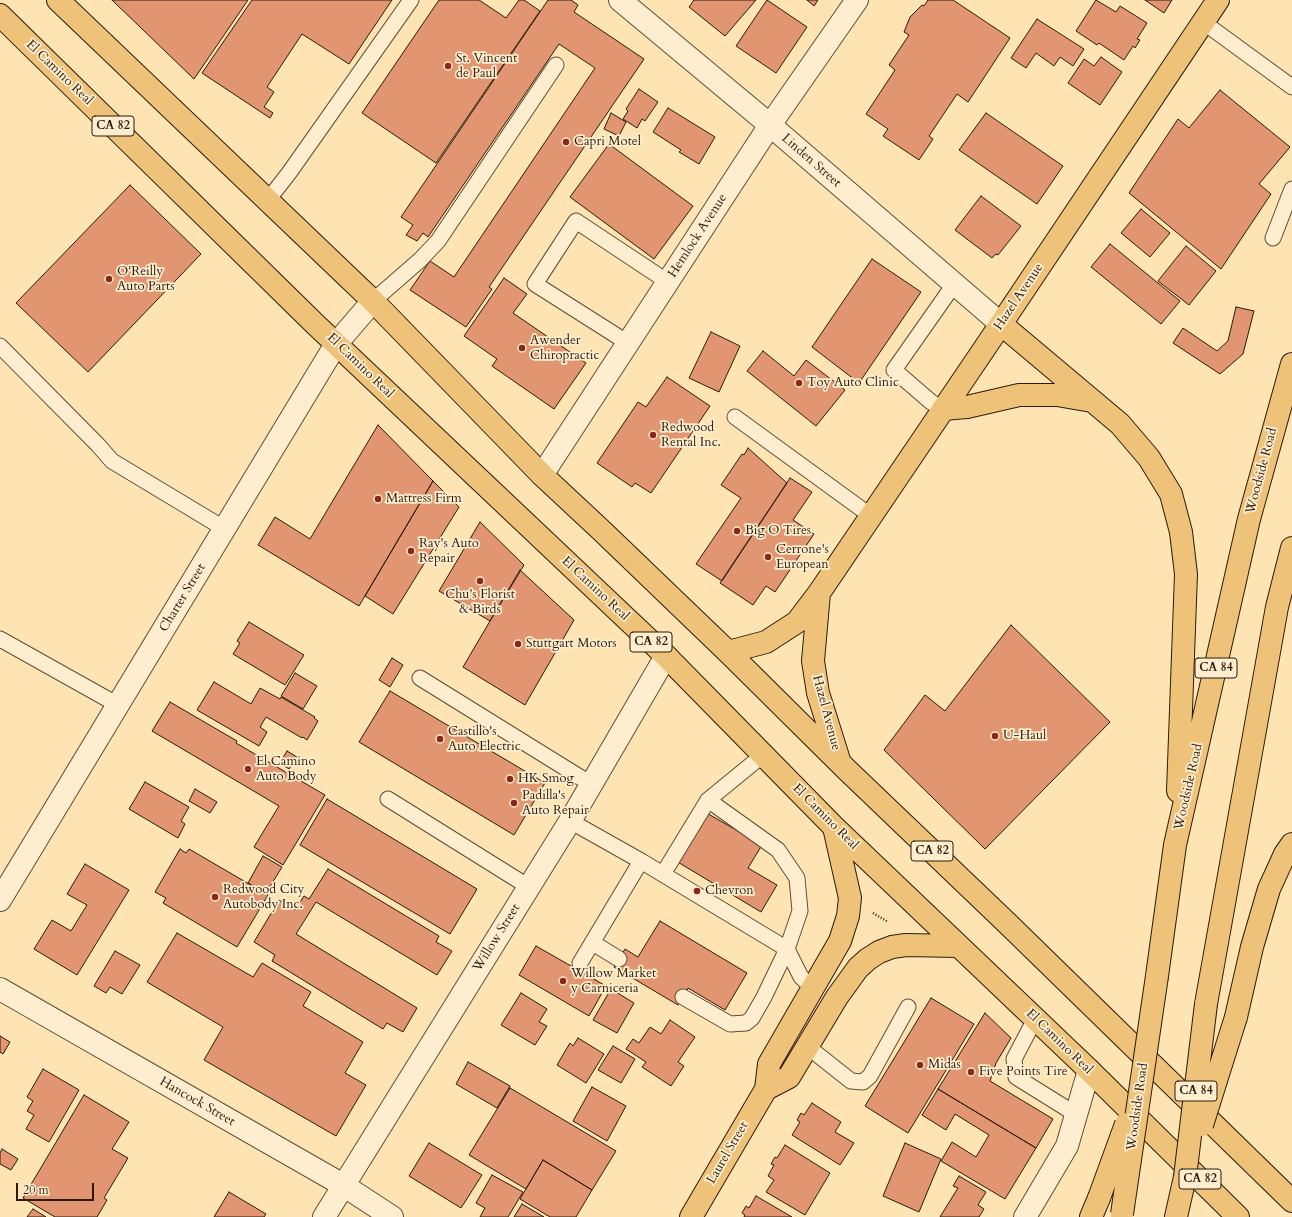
<!DOCTYPE html>
<style>
body{margin:0}
#map{position:relative;width:1292px;height:1217px;overflow:hidden;background:#fee3b3;font-family:Cardo,serif}
canvas{display:block}
.scale{position:absolute;left:16px;top:1183px;width:78px;height:18px;box-sizing:border-box;border:2px solid #2b1b0b;border-top:0;padding-left:5px;font-size:12px;line-height:14px;white-space:nowrap;color:#2b1b0b;-webkit-text-stroke:3px #feedce;paint-order:stroke}
</style>
<div id="map">
<canvas width="1292" height="1217"></canvas>
<div class="scale">20 m</div>
</div>
<script>
const c = document.querySelector('canvas').getContext('2d');
c.lineJoin = 'round';
function fillPath(path, color) { c.fillStyle = color; c.fill(path, 'evenodd'); }
const shape = rows => new Path2D(rows.map(r => 'M' + r).join(''));
function stroke(path, color, width, dash) { c.strokeStyle = color; c.lineWidth = width; c.lineCap = dash ? 'butt' : 'round'; c.setLineDash(dash || []); c.stroke(path); }
function drawText(font, color, halo, rows, align = 'center') {
  c.font = font + ' Cardo,serif'; c.lineWidth = 3.5; c.setLineDash([]); c.textBaseline = 'middle'; c.strokeStyle = halo; c.fillStyle = color; for (const [text, x, y, turn = 0] of rows) {
    c.save(); c.translate(x, y); c.rotate((+turn || 0) * Math.PI / 180); c.textAlign = isNaN(turn) ? turn : align; if (halo) c.strokeText(text, 0, 0); c.fillText(text, 0, 0); c.restore();
  }
}
const building = shape([
 [112,0,248,0,194,79,112,0],
 [252,0,392,0,349,64,302,34,267,87,274,92,264,107,273,113,270,118,202,73,252,0],
 [439,0,479,0,506,18,519,0,524,0,540,11,436,163,362,113,439,0],
 [548,0,571,0,578,5,574,12,644,59,489,287,492,289,466,327,410,290,430,261,454,277,595,68,559,44,428,237,423,233,417,241,406,235,413,225,401,217,548,0],
 [694,0,756,0,725,36,689,7,694,0],
 [767,0,807,27,776,73,736,46,767,0],
 [807,0,818,0,814,6,807,0],
 [928,0,953,0,1010,38,968,102,957,94,929,136,933,139,919,160,883,136,888,129,866,114,895,70,889,65,909,35,904,32,910,17,922,5,924,6,928,0],
 [1096,0,1116,12,1120,6,1147,23,1137,39,1140,40,1135,48,1133,46,1124,60,1099,43,1097,45,1076,31,1096,0],
 [1145,0,1172,0,1164,13,1145,0],
 [1037,19,1084,49,1073,66,1060,57,1054,66,1036,53,1026,68,1011,58,1037,19],
 [1101,57,1122,72,1100,105,1068,83,1084,59,1094,66,1101,57],
 [639,89,658,102,645,121,642,119,637,128,623,119,628,111,626,109,639,89],
 [1220,90,1290,147,1259,184,1271,194,1221,269,1129,193,1178,119,1189,128,1220,90],
 [668,108,715,137,699,164,679,152,681,150,653,132,668,108],
 [611,113,626,122,619,136,604,129,611,113],
 [986,113,1063,166,1037,204,959,150,986,113],
 [609,144,693,206,654,259,570,197,609,144],
 [130,185,201,254,88,372,16,303,130,185],
 [981,196,1021,226,998,255,996,254,992,258,955,230,981,196],
 [1141,209,1170,233,1150,257,1121,233,1141,209],
 [1110,244,1180,301,1161,324,1091,267,1110,244],
 [1186,246,1216,271,1189,305,1158,281,1186,246],
 [872,259,921,292,859,383,812,347,872,259],
 [504,278,527,294,513,313,586,363,554,409,492,366,497,359,464,336,504,278],
 [1236,307,1254,311,1243,354,1220,374,1173,343,1183,328,1217,351,1228,341,1236,307],
 [711,332,740,346,719,392,689,378,711,332],
 [763,351,794,376,806,360,845,390,816,426,747,371,763,351],
 [667,377,710,406,651,493,635,483,632,487,597,463,638,402,646,407,667,377],
 [378,425,433,481,359,606,258,545,275,517,310,539,378,425],
 [748,448,787,483,722,581,696,564,741,498,721,485,742,454,744,455,748,448],
 [790,478,812,492,793,520,814,534,775,592,766,586,753,605,720,583,790,478],
 [433,481,459,507,393,614,365,596,433,481],
 [480,522,524,565,490,621,439,591,480,522],
 [520,570,574,620,525,705,463,667,520,570],
 [249,622,304,655,285,685,233,654,240,643,237,641,249,622],
 [1011,625,1110,722,985,849,884,750,925,695,945,711,1011,625],
 [392,658,403,665,390,687,379,680,392,658],
 [295,673,317,686,303,709,281,696,295,673],
 [214,682,251,704,260,688,280,699,281,697,315,717,314,718,318,721,307,740,303,737,302,738,266,717,260,727,267,732,259,746,197,710,214,682],
 [390,691,545,783,514,835,359,742,390,691],
 [170,702,237,741,236,743,325,795,283,865,254,847,279,806,152,731,170,702],
 [287,751,297,757,289,769,280,763,287,751],
 [145,782,189,807,181,821,185,824,178,838,129,809,145,782],
 [195,789,217,802,210,813,189,801,195,789],
 [327,799,477,889,450,934,300,845,327,799],
 [705,812,762,845,748,868,777,885,761,912,676,861,705,812],
 [180,849,186,853,189,849,268,895,237,947,163,903,166,898,155,892,180,849],
 [263,856,282,867,266,893,248,883,263,856],
 [85,864,129,890,77,975,34,949,52,920,71,931,87,905,67,894,85,864],
 [328,869,439,936,436,942,452,951,437,975,316,902,296,934,417,1008,403,1032,387,1023,383,1029,272,961,275,955,254,942,279,900,295,910,304,896,309,899,328,869],
 [660,921,747,973,725,1010,688,988,678,1005,614,967,625,949,638,957,660,921],
 [177,933,253,977,262,963,311,992,303,1006,363,1042,345,1073,366,1085,336,1136,204,1060,223,1027,147,982,177,933],
 [536,946,606,986,589,1016,519,975,536,946],
 [115,951,140,965,122,994,110,987,106,993,94,986,115,951],
 [611,989,634,1003,617,1033,593,1020,611,989],
 [521,993,547,1009,539,1022,547,1026,535,1045,501,1025,521,993],
 [931,998,974,1024,908,1133,865,1106,931,998],
 [985,1013,1011,1038,996,1063,990,1081,1053,1119,1036,1148,938,1089,985,1013],
 [670,1020,695,1037,678,1062,684,1066,671,1086,642,1067,646,1062,626,1049,633,1039,639,1043,650,1027,661,1034,670,1020],
 [0,1036,10,1042,3,1054,0,1052,0,1036],
 [578,1038,604,1054,586,1083,557,1065,570,1043,573,1046,578,1038],
 [613,1046,635,1059,621,1083,598,1070,613,1046],
 [468,1062,510,1086,497,1108,456,1084,468,1062],
 [43,1069,79,1090,49,1142,26,1129,34,1115,27,1111,33,1101,27,1097,43,1069],
 [592,1087,626,1106,607,1141,573,1121,592,1087],
 [510,1088,616,1151,592,1190,543,1160,526,1189,469,1155,510,1088],
 [938,1089,1036,1148,1005,1199,941,1161,952,1142,976,1157,989,1135,955,1114,946,1130,922,1115,938,1089],
 [84,1095,129,1122,112,1149,128,1158,104,1198,107,1200,97,1217,55,1217,23,1198,84,1095],
 [812,1103,841,1122,835,1132,854,1143,840,1165,792,1135,800,1122,797,1120,801,1113,804,1115,812,1103],
 [429,1143,482,1175,461,1208,409,1176,429,1143],
 [905,1143,941,1159,919,1212,883,1196,905,1143],
 [785,1145,830,1173,805,1215,766,1192,774,1180,768,1176,774,1165,771,1164,775,1157,777,1158,785,1145],
 [2,1149,18,1159,11,1170,0,1164,0,1153,2,1149],
 [543,1160,592,1190,576,1217,550,1217,520,1199,543,1160],
 [492,1175,523,1192,508,1217,480,1217,485,1208,476,1203,492,1175],
 [959,1176,986,1192,978,1205,984,1209,979,1217,940,1217,958,1188,953,1186,959,1176],
 [229,1192,266,1214,264,1217,214,1217,229,1192],
 [756,1196,792,1217,744,1217,745,1215,742,1213,746,1206,749,1208,756,1196],
 [522,1204,544,1217,514,1217,522,1204],
 [33,1209,46,1217,27,1217,33,1209]
]);
fillPath(building, '#e19570');
stroke(building, '#2b1b0b', 1);
const service = shape([
 [1203,22,1292,87],
 [268,200,289,173,411,0],
 [1273,238,1292,189],
 [373,301,420,260,438,241,556,65],
 [628,343,535,284,576,221,668,282],
 [0,346,98,445,112,461,225,529],
 [943,409,931,402,894,370,955,283],
 [735,417,871,516],
 [0,639,118,705],
 [420,678,591,784],
 [388,799,529,887],
 [570,821,641,861,787,949,801,977,813,988],
 [663,874,708,800,763,755],
 [593,943,619,959],
 [580,963,641,861],
 [683,997,730,1024,746,1023,752,1018,764,997,787,949,800,911,797,878,778,850,708,800],
 [1035,1019,1014,1059,1016,1077,1077,1115],
 [808,1047,851,1081,863,1082,870,1076,908,1007]
]);
const minor = shape([
 [620,0,770,125,1001,324],
 [542,475,770,125,857,0],
 [0,900,336,344,373,301],
 [0,989,343,1185,392,1217],
 [324,1217,570,821,666,656],
 [1025,1217,1067,1146,1089,1070]
]);
const primary = shape([
 [58,0,373,301,542,475,601,530,728,652,847,770,1008,924,1292,1201],
 [0,15,315,324,666,656,834,827,1089,1070,1238,1217],
 [819,593,813,661,818,693,839,760],
 [728,652,766,642,797,622,819,593,1001,324,1218,0],
 [766,1089,789,1077,837,997,858,968,868,959,879,952,892,947,906,945,958,946],
 [691,1217,766,1089,769,1064,840,941,848,916,850,898,834,827]
]);
const trunk = shape([
 [1001,324,1120,424,1149,458,1171,494,1181,532,1186,574,1178,791],
 [943,409,967,407,1019,395,1057,395,1092,401],
 [1157,976,1175,845,1249,519,1292,364],
 [1206,1004,1277,607,1292,548],
 [1236,1017,1252,947,1269,889,1285,854,1292,844],
 [1091,1217,1099,1198],
 [1176,1217,1185,1177]
]);
stroke(service, '#604d35', 17);
stroke(minor, '#604d35', 24);
stroke(primary, '#2b1b0b', 24);
stroke(trunk, '#2b1b0b', 24);
stroke(shape([
 [873,913,888,922]
]), '#2b1b0b', 2.5, [1, 2]);
stroke(service, '#feedce', 15);
stroke(minor, '#feedce', 22);
stroke(primary, '#efc27a', 22);
stroke(trunk, '#efc27a', 22);
const trunkBridge = shape([
 [1202,1125,1236,1017],
 [1185,1177,1206,1004],
 [1099,1198,1126,1124],
 [1122,1214,1157,976]
]);
stroke(trunkBridge, '#2b1b0b', 24, []);
stroke(trunkBridge, '#efc27a', 22);
for (const [x, y, r, color] of [
 [448,66,4,"#8f2418"],
 [566,142,4,"#8f2418"],
 [109,279,4,"#8f2418"],
 [522,348,4,"#8f2418"],
 [799,383,4,"#8f2418"],
 [653,435,4,"#8f2418"],
 [378,499,4,"#8f2418"],
 [737,531,4,"#8f2418"],
 [411,551,4,"#8f2418"],
 [768,557,4,"#8f2418"],
 [480,581,4,"#8f2418"],
 [518,644,4,"#8f2418"],
 [995,736,4,"#8f2418"],
 [440,739,4,"#8f2418"],
 [248,769,4,"#8f2418"],
 [510,779,4,"#8f2418"],
 [514,803,4,"#8f2418"],
 [697,891,4,"#8f2418"],
 [215,897,4,"#8f2418"],
 [563,981,4,"#8f2418"],
 [920,1065,4,"#8f2418"],
 [971,1072,4,"#8f2418"]
]) { const dot = new Path2D(); dot.arc(x, y, r, 0, 2 * Math.PI); c.fillStyle = color; c.fill(dot); stroke(dot, '#feedce', 1.5); }
for (const [x, y, w] of [
 [113,126,42],
 [651,642,42],
 [1216,668,42],
 [932,851,42],
 [1196,1091,42],
 [1200,1179,42]
]) { const box = new Path2D(); box.roundRect(x - w / 2, y - 10, w, 20, 3); c.fillStyle = '#feedce'; c.fill(box); stroke(box, '#2b1b0b', 1); }
drawText('bold 12px', '#2b1b0b', null, [
 ["CA 82",113,126],
 ["CA 82",651,642],
 ["CA 84",1216,668],
 ["CA 82",932,851],
 ["CA 84",1196,1091],
 ["CA 82",1200,1179]
]);
drawText('13px', '#2b1b0b', '#feedce', [
 ["St. Vincent",456,59],
 ["de Paul",456,74],
 ["Capri Motel",574,142],
 ["O'Reilly",117,272],
 ["Auto Parts",117,287],
 ["Awender",530,341],
 ["Chiropractic",530,356],
 ["Toy Auto Clinic",807,383],
 ["Redwood",661,428],
 ["Rental Inc.",661,443],
 ["Mattress Firm",386,499],
 ["Big O Tires",745,531],
 ["Ray's Auto",419,544],
 ["Repair",419,559],
 ["Cerrone's",776,550],
 ["European",776,565],
 ["Chu's Florist",480,595,"center"],
 ["& Birds",480,610,"center"],
 ["Stuttgart Motors",526,644],
 ["Castillo's",448,732],
 ["Auto Electric",448,747],
 ["U-Haul",1003,736],
 ["El Camino",256,762],
 ["Auto Body",256,777],
 ["HK Smog",518,779],
 ["Padilla's",522,796],
 ["Auto Repair",522,811],
 ["Redwood City",223,890],
 ["Autobody Inc.",223,905],
 ["Chevron",705,891],
 ["Willow Market",571,974],
 ["y Carniceria",571,989],
 ["Midas",928,1065],
 ["Five Points Tire",979,1072]
], 'left');
drawText('13px', '#2b1b0b', '#feedce', [
 ["El Camino Real",59,73,44],
 ["Linden Street",811,161,41],
 ["Hemlock Avenue",698,236,-57],
 ["Hazel Avenue",1019,297,-56],
 ["El Camino Real",360,366,44],
 ["Woodside Road",1262,471,-75],
 ["El Camino Real",595,589,43],
 ["Charter Street",183,598,-59],
 ["Hazel Avenue",826,713,75],
 ["Woodside Road",1189,787,-77],
 ["El Camino Real",825,817,45],
 ["Willow Street",497,938,-58],
 ["El Camino Real",1059,1042,44],
 ["Hancock Street",197,1102,30],
 ["Woodside Road",1138,1107,-82],
 ["Laurel Street",728,1153,-60]
]);
</script>
